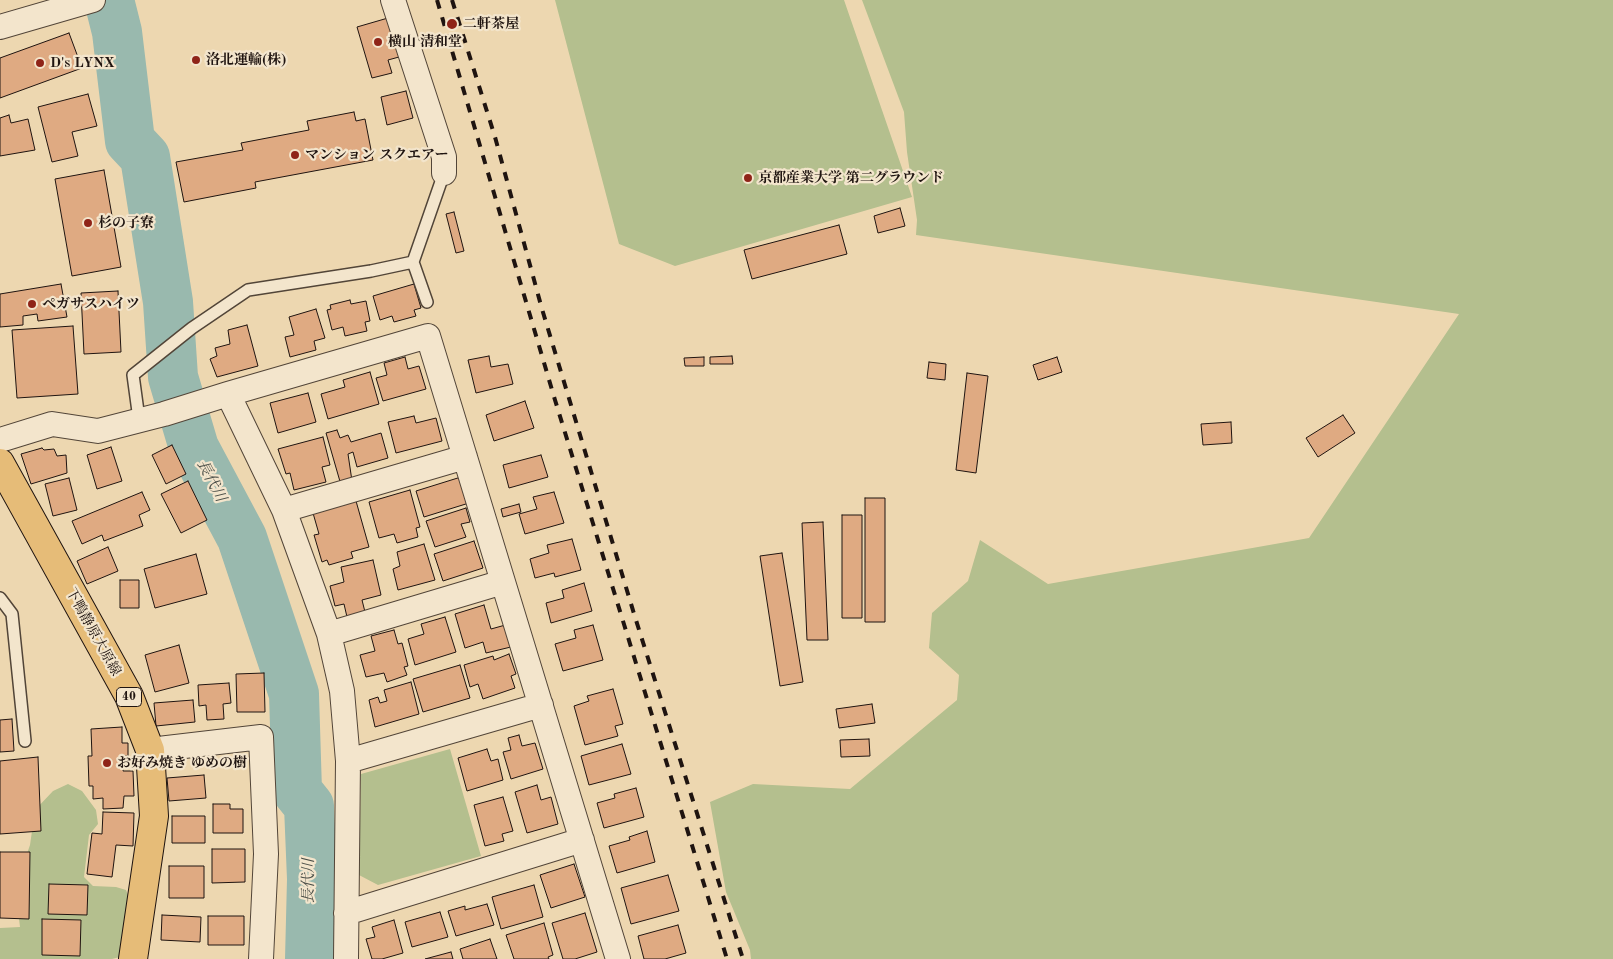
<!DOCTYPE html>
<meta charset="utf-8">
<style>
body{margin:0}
canvas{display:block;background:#edd7b0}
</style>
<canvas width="1613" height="959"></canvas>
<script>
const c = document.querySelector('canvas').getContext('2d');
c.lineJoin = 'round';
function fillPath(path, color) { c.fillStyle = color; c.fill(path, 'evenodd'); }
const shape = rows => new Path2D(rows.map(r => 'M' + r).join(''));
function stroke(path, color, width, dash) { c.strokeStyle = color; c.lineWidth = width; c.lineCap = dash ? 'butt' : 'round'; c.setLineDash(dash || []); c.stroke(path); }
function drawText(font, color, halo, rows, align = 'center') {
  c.font = font + ' "Old Standard TT","Noto Serif JP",serif'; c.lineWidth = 4.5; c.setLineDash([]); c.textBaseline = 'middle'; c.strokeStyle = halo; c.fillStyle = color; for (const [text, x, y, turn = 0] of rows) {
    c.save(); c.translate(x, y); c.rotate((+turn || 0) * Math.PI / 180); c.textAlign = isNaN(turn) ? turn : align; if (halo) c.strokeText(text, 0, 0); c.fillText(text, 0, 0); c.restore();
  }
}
fillPath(shape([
 [555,0,844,0,912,197,675,266,619,244],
 [862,0,1613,0,1613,959,751,959,750,950,726,892,710,802,753,784,850,789,957,700,959,675,929,648,932,613,968,581,980,540,1048,584,1309,538,1459,314,916,235,917,220,907,152,904,112],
 [450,749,481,856,378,885,359,875,361,774],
 [68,784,82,791,96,810,98,824,89,835,84,877,93,886,116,887,126,890,130,900,120,957,112,959,0,959,0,928,20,927,16,894,19,877,30,845,35,810,53,791]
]), '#b4bf8e');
stroke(shape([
 [109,0,117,32,130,141,145,157,168,302,173,377,194,448,242,538,294,694,297,791,309,806,312,879,310,959]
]), '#99b9ae', 50);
const building = shape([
 [388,18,399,57,388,60,392,73,372,78,357,27,388,18],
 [69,33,82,68,0,98,0,58,69,33],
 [406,91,413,118,387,125,381,97,406,91],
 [88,94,97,126,72,132,78,156,52,162,38,107,88,94],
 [354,112,356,121,365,119,373,160,255,182,256,188,184,202,176,162,243,150,241,143,309,130,307,121,354,112],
 [9,115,11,123,28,119,35,150,0,156,0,118,9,115],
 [104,170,121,267,72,276,55,179,104,170],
 [900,208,905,226,878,233,874,216,900,208],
 [454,212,464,251,456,253,446,214,454,212],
 [839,225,847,254,752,279,744,250,839,225],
 [61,284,67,317,38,321,37,314,23,316,23,325,0,327,0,294,61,284],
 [414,284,421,308,414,310,416,316,394,322,392,316,380,320,373,296,414,284],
 [118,291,121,352,84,354,81,293,118,291],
 [350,300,351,304,366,301,370,321,365,322,367,331,345,336,343,327,332,330,327,310,331,309,330,305,350,300],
 [316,309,325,338,314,341,316,350,290,357,285,337,294,335,289,317,316,309],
 [247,325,258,366,217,377,210,359,217,356,215,348,230,344,228,330,247,325],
 [73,326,78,394,17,398,12,330,73,326],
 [489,356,491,367,508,364,513,384,476,393,468,360,489,356],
 [732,356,733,364,710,364,710,357,732,356],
 [405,357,408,369,419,366,426,389,383,401,376,378,387,375,384,363,405,357],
 [704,357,704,366,685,366,684,358,704,357],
 [1057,357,1062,372,1038,380,1033,365,1057,357],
 [929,362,946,364,945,380,927,378,929,362],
 [370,372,379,404,328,419,321,394,345,387,343,380,370,372],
 [967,373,988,376,976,473,956,470,967,373],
 [308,393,316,422,278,433,270,403,308,393],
 [525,401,534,428,494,441,486,415,525,401],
 [1343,415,1355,433,1318,457,1306,438,1343,415],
 [414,416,416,423,436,418,442,441,396,453,388,422,414,416],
 [1231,422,1232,443,1203,445,1201,424,1231,422],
 [337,430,340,438,348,435,351,442,381,433,388,458,357,467,353,452,348,454,352,481,341,485,326,433,337,430],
 [323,437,330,465,322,467,326,482,294,490,290,473,286,474,278,449,323,437],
 [172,445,186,474,166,484,152,455,172,445],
 [111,447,122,481,97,489,87,455,111,447],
 [42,448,44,450,54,449,57,456,66,455,67,473,31,484,21,454,42,448],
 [541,455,548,477,509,488,503,465,541,455],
 [461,477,469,503,424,517,416,491,461,477],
 [69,478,77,510,53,516,45,484,69,478],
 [188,481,207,520,181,533,161,494,188,481],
 [410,490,420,527,416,528,418,537,397,543,394,534,379,538,369,502,410,490],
 [142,492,150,510,139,515,143,526,104,541,102,535,82,544,72,521,142,492],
 [554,492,564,523,525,534,519,514,537,509,533,497,554,492],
 [865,498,885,498,885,622,865,622,865,498],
 [356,501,369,547,351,552,353,558,329,565,327,560,322,562,314,535,319,534,313,513,356,501],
 [519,504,521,512,503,517,501,509,519,504],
 [466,508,470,522,461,524,466,537,435,547,426,521,466,508],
 [842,515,862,515,862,618,842,618,842,515],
 [823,522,828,640,807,640,802,523,823,522],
 [572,539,581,570,555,577,554,573,535,578,530,559,549,553,547,545,572,539],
 [474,541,483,568,443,581,434,554,474,541],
 [424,544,435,580,398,590,393,569,400,566,397,552,424,544],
 [108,547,118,571,87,584,77,561,108,547],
 [782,553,803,682,780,686,760,556,782,553],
 [196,554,207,594,155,608,144,569,196,554],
 [373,560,381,595,362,600,365,612,347,617,344,604,335,606,330,586,344,582,341,567,373,560],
 [120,580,139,580,139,608,120,608,120,580],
 [584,583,592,611,551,623,546,603,564,598,562,590,584,583],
 [484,605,491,629,509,624,515,646,486,653,483,642,465,648,455,614,484,605],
 [445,617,456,652,415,665,408,639,424,634,421,624,445,617],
 [593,625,603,660,563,671,555,644,576,638,574,630,593,625],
 [394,630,398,644,402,643,408,666,404,667,407,675,387,682,384,673,366,677,360,655,375,651,371,636,394,630],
 [179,645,189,683,155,692,145,655,179,645],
 [509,654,516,674,511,676,515,688,483,699,478,684,470,687,464,665,493,656,494,660,509,654],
 [460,665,470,698,423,712,413,679,460,665],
 [264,673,265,712,237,712,236,674,264,673],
 [411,682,419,714,375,727,369,700,378,697,380,703,387,701,384,690,411,682],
 [229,683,231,703,223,704,224,719,207,720,206,705,199,706,198,685,229,683],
 [613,689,623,724,615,726,618,736,585,745,574,706,589,701,587,696,613,689],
 [193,700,195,722,156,726,154,703,193,700],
 [872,704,875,723,839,728,836,709,872,704],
 [12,719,14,751,0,752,0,720,12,719],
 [122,727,122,743,128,743,128,756,123,756,123,771,133,771,134,796,124,796,123,808,103,809,103,798,93,799,93,786,89,786,88,756,92,756,91,729,122,727],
 [519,735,522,746,535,743,543,769,511,779,503,752,511,750,508,738,519,735],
 [869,739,870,756,841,757,840,740,869,739],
 [622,744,631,774,589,785,581,756,622,744],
 [487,749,491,761,498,759,503,780,467,791,458,758,487,749],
 [38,757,41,831,0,834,0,761,38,757],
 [204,775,206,798,169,801,167,778,204,775],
 [537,785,541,800,551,797,558,824,527,833,515,792,537,785],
 [636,788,644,817,604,828,597,803,615,798,614,794,636,788],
 [503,797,513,831,502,834,504,841,485,846,474,805,503,797],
 [213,804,230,804,230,809,243,809,243,833,213,833,213,804],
 [103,812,134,813,133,846,116,845,112,877,87,874,92,833,102,834,103,812],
 [172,816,205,816,205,843,172,843,172,816],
 [647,831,655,862,617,873,609,846,630,840,629,837,647,831],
 [212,849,245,849,245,882,212,883,212,849],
 [0,852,30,852,29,919,0,918,0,852],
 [574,864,585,897,551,908,540,875,574,864],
 [169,866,204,866,204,898,169,898,169,866],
 [668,875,679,911,631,924,621,888,668,875],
 [49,884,88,885,87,915,48,914,49,884],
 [534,885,543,917,501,929,492,897,534,885],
 [487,904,494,925,456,936,448,911,465,906,465,910,487,904],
 [440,912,448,937,412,947,405,922,440,912],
 [585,913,597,952,575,959,563,959,552,923,585,913],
 [162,915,201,917,200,942,161,940,162,915],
 [208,916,244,916,244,945,208,945,208,916],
 [42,919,81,920,80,956,42,955,42,919],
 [394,920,403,953,382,959,372,959,366,939,375,937,372,927,394,920],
 [544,923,553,955,548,957,549,959,514,959,506,935,544,923],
 [678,925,686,953,665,959,644,959,638,936,678,925],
 [490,939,497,959,463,959,460,949,490,939],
 [451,952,453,959,425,959,451,952]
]);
fillPath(building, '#dfaa82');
stroke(building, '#1f1410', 1);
const lane = shape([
 [413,262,427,302],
 [139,419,133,375,192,328,248,290,371,271,413,262,444,173],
 [0,598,12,614,25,741]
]);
const street = shape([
 [393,0,444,157,444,173],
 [0,27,93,0],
 [228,394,284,510,329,634,342,691,348,761,346,959],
 [0,440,52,424,98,431,164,414,228,394,428,336,618,959],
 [284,510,465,457],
 [329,634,503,582],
 [150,750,261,737,266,854,261,959],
 [348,761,541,705],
 [346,913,582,840]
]);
const primary = shape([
 [0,463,129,696,150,750,154,816,133,959]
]);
stroke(lane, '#524538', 14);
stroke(street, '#524538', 26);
stroke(primary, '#1f1410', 30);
stroke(lane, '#f3e5cc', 11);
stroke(street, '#f3e5cc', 24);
stroke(primary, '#e6bc78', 28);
stroke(shape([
 [437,0,555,400,727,959],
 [452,0,495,137,542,309,635,617,743,959]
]), '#1f1410', 4, [9, 9]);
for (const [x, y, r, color] of [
 [452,24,6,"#8f2418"],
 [378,42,5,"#8f2418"],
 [196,60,5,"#8f2418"],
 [40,63,5,"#8f2418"],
 [295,155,5,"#8f2418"],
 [748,178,5,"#8f2418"],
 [88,223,5,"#8f2418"],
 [32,304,5,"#8f2418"],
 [107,763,5,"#8f2418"]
]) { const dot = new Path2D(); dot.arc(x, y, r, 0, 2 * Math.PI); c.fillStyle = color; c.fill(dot); stroke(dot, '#f3e5cc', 2); }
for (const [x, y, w] of [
 [129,697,25]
]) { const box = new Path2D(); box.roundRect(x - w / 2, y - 9.5, w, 19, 4); c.fillStyle = '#f3e5cc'; c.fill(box); stroke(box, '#1f1410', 1); }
drawText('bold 12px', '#1f1410', null, [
 ["40",129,697]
]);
drawText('bold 14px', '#1f1410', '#f3e5cc', [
 ["二軒茶屋",463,24],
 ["横山 清和堂",388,42],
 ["洛北運輸(株)",206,60],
 ["D's LYNX",50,63],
 ["マンション スクエアー",305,155],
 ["京都産業大学 第二グラウンド",758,178],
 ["杉の子寮",98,223],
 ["ペガサスハイツ",42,304],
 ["お好み焼き ゆめの樹",117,763]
], 'left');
drawText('14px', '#1f1410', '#f3e5cc', [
 ["下鴨静原大原線",93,632,61]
]);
drawText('italic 15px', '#4a4e47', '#f3e5cc', [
 ["長代川",211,481,62],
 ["長代川",309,881,-90]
]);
</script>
